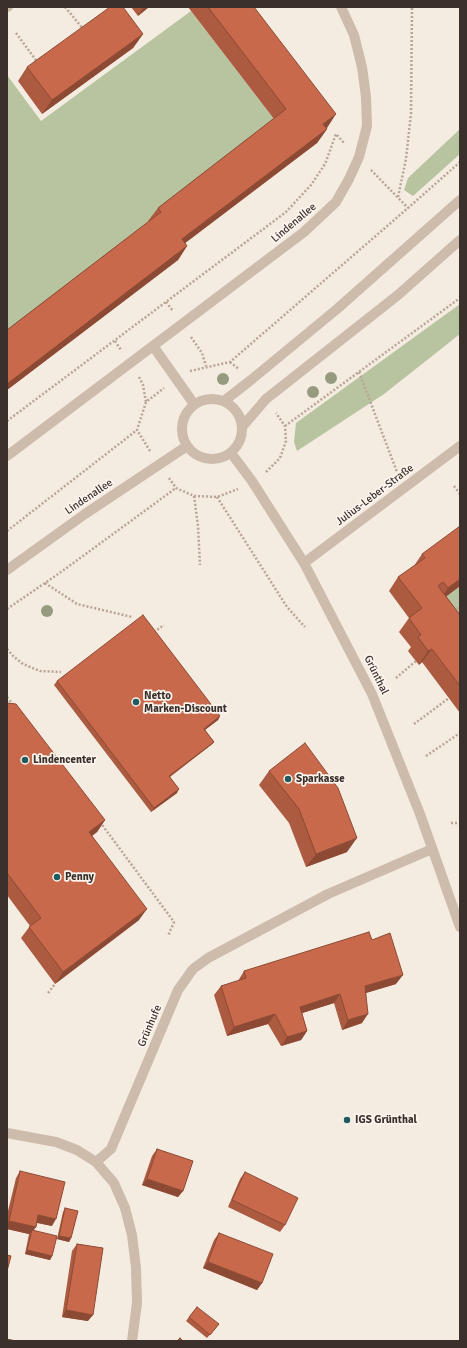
<!DOCTYPE html>
<meta charset="utf-8">
<style>
body{margin:0}
#map{position:relative;width:467px;height:1348px;overflow:hidden;background:#f4ebe1;font-family:Signika,sans-serif}
canvas{display:block}
.frame{position:absolute;inset:0;border:8px solid #3b302b;pointer-events:none}
</style>
<div id="map">
<canvas width="467" height="1348"></canvas>
<div class="frame"></div>
</div>
<script>
const c = document.querySelector('canvas').getContext('2d');
c.lineJoin = 'round';
function fillPath(path, color) { c.fillStyle = color; c.fill(path, 'evenodd'); }
const shape = rows => new Path2D(rows.map(r => 'M' + r).join(''));
function stroke(path, color, width, dash) { c.strokeStyle = color; c.lineWidth = width; c.lineCap = dash ? 'butt' : 'round'; c.setLineDash(dash || []); c.stroke(path); }
function drawText(font, color, halo, rows, align = 'center') {
  c.font = font + ' Signika,sans-serif'; c.lineWidth = 3.5; c.setLineDash([]); c.textBaseline = 'middle'; c.strokeStyle = halo; c.fillStyle = color; for (const [text, x, y, turn = 0] of rows) {
    c.save(); c.translate(x, y); c.rotate((+turn || 0) * Math.PI / 180); c.textAlign = isNaN(turn) ? turn : align; if (halo) c.strokeText(text, 0, 0); c.fillText(text, 0, 0); c.restore();
  }
}
fillPath(shape([
 [191,11,277,123,148,221,151,226,7,336,7,75,41,121],
 [460,129,460,154,413,196,404,190,408,178],
 [460,304,460,334,384,394,297,451,294,442,296,423],
 [460,586,460,641,434,595]
]), '#b8c4a0');
stroke(shape([
 [65,7,84,30],
 [16,33,38,63],
 [371,170,408,208],
 [398,197,406,159,411,113,412,7],
 [166,302,173,311],
 [191,337,202,353,206,366],
 [115,341,121,350],
 [230,362,239,369],
 [190,371,230,362,408,208,460,162],
 [359,372,397,472],
 [139,377,143,385,146,402],
 [7,421,286,212,311,185,325,164,336,134,345,144],
 [285,426,460,298],
 [150,451,137,430,146,402,164,388],
 [266,472,280,458,286,441,285,426,276,413],
 [169,478,176,488,194,496,217,497,238,489],
 [454,486,460,494],
 [194,496,198,526,200,565],
 [217,497,287,607,305,627],
 [7,531,137,430],
 [45,583,77,604,132,617],
 [7,609,61,572,176,488],
 [454,611,460,607],
 [154,632,164,625],
 [7,649,14,657,23,664,40,671,61,672],
 [396,678,416,661],
 [7,697,14,706],
 [414,724,449,698],
 [426,756,460,733],
 [100,822,174,922,168,936],
 [451,823,460,823],
 [48,993,55,984]
]), '#b9a596', 2.5, [2, 2]);
stroke(shape([
 [7,7,8,7],
 [153,346,194,404],
 '182 429a30 30 0 1 1 60 0a30 30 0 1 1-60 0Z',
 [224,401,251,380,337,309,460,200],
 [242,427,266,399,398,295,460,240],
 [231,453,252,481,304,563,372,694,420,814,460,927],
 [7,456,304,232,336,202,349,179,359,157,367,126,366,97,362,67,354,35,341,7],
 [304,563,460,446],
 [7,570,85,514,187,446],
 [7,1133,56,1142,77,1150,96,1162,114,1183,125,1208,132,1235,136,1268,137,1303,132,1341],
 [96,1162,111,1149,178,990,193,969,208,958,328,894,432,849]
]), '#cdbbac', 10);
c.fillStyle = '#969b7f';
for (const [x, y] of [
 [331,378],
 [223,379],
 [313,392],
 [47,611]
]) { c.beginPath(); c.arc(x, y, 6, 0, 2 * Math.PI); c.fill(); }
fillPath(shape([
 [131,7,149,7,138,16],
 [188,7,254,7,327,129,317,143,185,243,187,246,178,260,7,390,7,330,148,222,148,221,158,208,274,119],
 [143,34,133,48,42,114,18,81,27,67],
 [422,554,460,586,446,596,460,615,460,713,422,662,419,665,408,651,411,647,399,632,409,618,389,591,398,577,414,566],
 [57,681,220,716,218,720,205,730,214,742,211,745,170,777,177,793,151,812,54,685],
 [7,703,105,820,97,832,92,836,139,920,55,984,21,938,30,926,7,895],
 [269,771,347,852,306,867,289,823,259,785],
 [372,940,396,984,366,993,362,1023,342,1030,334,1003,302,1013,307,1031,301,1040,281,1046,268,1024,227,1036,214,995,221,986,238,981,244,971],
 [157,1149,183,1191,178,1197,142,1185,152,1156],
 [20,1171,52,1226,37,1223,36,1227,33,1230,52,1256,50,1260,25,1254,29,1234,7,1229,7,1215,16,1178],
 [245,1172,285,1225,280,1232,228,1207,240,1179],
 [65,1208,71,1238,69,1242,57,1239,63,1212],
 [219,1233,262,1283,257,1290,203,1268,214,1240],
 [77,1244,88,1321,62,1317,72,1251],
 [189,1317,219,1324,207,1338,186,1321]
]), '#ac5a40');
fillPath(shape([
 [144,7,149,7,138,16],
 [143,34,133,48,42,114,52,100],
 [336,114,327,128,313,138,323,124],
 [327,129,317,143,172,253,182,239],
 [187,246,178,260,7,390,7,384],
 [460,579,460,586,439,602,448,588],
 [432,649,422,662,419,665,428,651],
 [220,716,218,720,202,732,204,729],
 [214,742,211,745,166,779,169,776],
 [179,789,177,793,151,812,154,808],
 [105,820,97,832,81,844,89,832],
 [357,838,347,852,306,867,316,854],
 [147,909,139,920,55,984,63,972],
 [403,975,396,984,359,995,365,986],
 [340,994,334,1003,293,1016,300,1007],
 [275,1014,268,1024,227,1036,234,1027],
 [368,1014,362,1023,342,1030,348,1020],
 [307,1031,301,1040,281,1046,287,1037],
 [147,1179,183,1191,178,1197,142,1185],
 [38,1215,56,1219,52,1226,34,1222],
 [9,1221,36,1227,31,1234,32,1230,29,1234,7,1229,7,1224],
 [59,1236,71,1238,69,1242,57,1239],
 [27,1250,52,1256,50,1260,25,1254],
 [208,1262,262,1283,257,1290,203,1268],
 [66,1310,93,1315,88,1321,62,1317]
]), '#8c4a34');
const building = shape([
 [110,7,123,7,143,34,52,100,27,67,110,7],
 [208,7,254,7,336,114,323,124,327,129,182,239,187,246,7,384,7,330,161,212,158,208,286,109,208,7],
 [460,526,460,579,448,588,443,582,438,586,460,615,460,686,432,649,428,651,418,637,421,635,409,618,422,608,398,577,425,558,422,554,460,526],
 [143,615,220,716,204,729,214,742,169,776,179,789,154,808,57,681,143,615],
 [7,703,16,704,105,820,89,832,147,909,63,972,29,927,41,918,7,873,7,703],
 [305,743,338,788,357,838,316,854,299,809,269,771,305,743],
 [369,932,372,940,390,933,403,975,365,986,368,1014,348,1020,340,994,300,1007,307,1031,287,1037,275,1014,234,1027,221,986,246,978,244,971,369,932],
 [157,1149,193,1161,183,1191,147,1179,157,1149],
 [20,1171,65,1182,56,1219,38,1215,36,1227,9,1221,20,1171],
 [245,1172,298,1198,285,1225,232,1200,245,1172],
 [65,1208,78,1211,71,1238,59,1236,65,1208],
 [32,1230,57,1236,52,1256,27,1250,32,1230],
 [219,1233,273,1254,262,1283,208,1262,219,1233],
 [77,1244,103,1248,93,1315,66,1310,77,1244],
 [7,1255,11,1256,7,1271,7,1255],
 [197,1307,219,1324,210,1335,189,1317,197,1307],
 [180,1338,183,1341,177,1341,180,1338],
 [7,1339,16,1341,7,1341,7,1339]
]);
fillPath(building, '#c8694b');
stroke(building, '#8c4a34', 1);
for (const [x, y, r, color] of [
 [136,702,4,"#1f5a5e"],
 [25,760,4,"#1f5a5e"],
 [288,779,4,"#1f5a5e"],
 [57,877,4,"#1f5a5e"],
 [347,1120,4,"#1f5a5e"]
]) { const dot = new Path2D(); dot.arc(x, y, r, 0, 2 * Math.PI); c.fillStyle = color; c.fill(dot); stroke(dot, '#fbf5ee', 1.5); }
drawText('11px', '#3b302b', '#fbf5ee', [
 ["Lindenallee",294,223,-40],
 ["Julius-Leber-Straße",375,495,-37],
 ["Lindenallee",89,497,-34],
 ["Grünthal",376,675,64],
 ["Grünhufe",150,1026,-67]
]);
drawText('bold 11px', '#3b302b', '#fbf5ee', [
 ["Netto",144,696],
 ["Marken-Discount",144,709],
 ["Lindencenter",33,760],
 ["Sparkasse",296,779],
 ["Penny",65,877],
 ["IGS Grünthal",355,1120]
], 'left');
</script>
